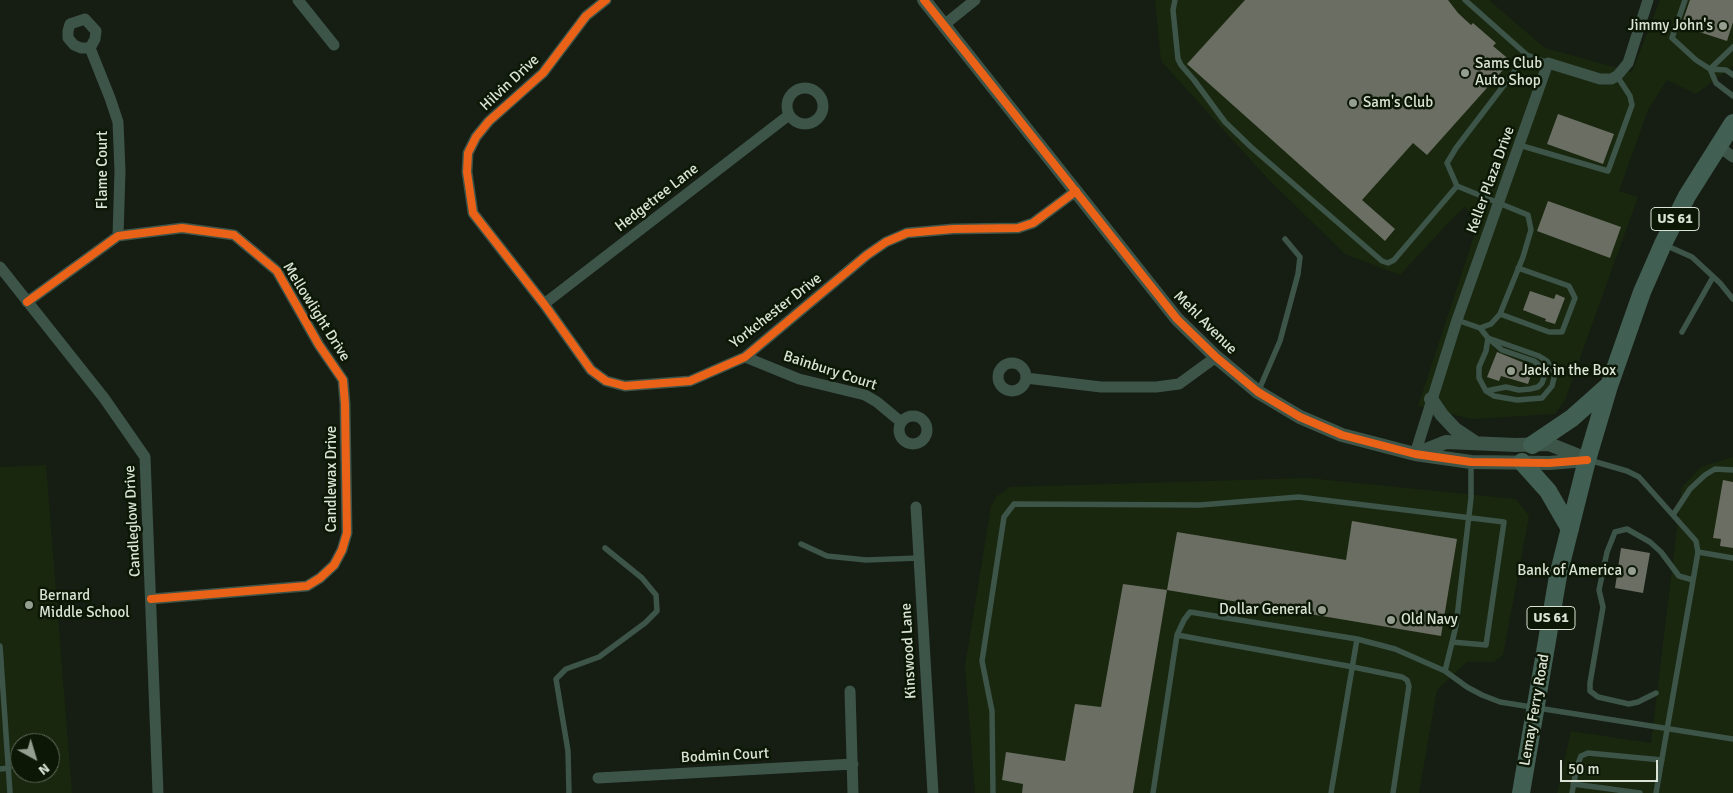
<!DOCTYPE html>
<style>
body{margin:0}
#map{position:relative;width:1733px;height:793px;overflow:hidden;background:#161d12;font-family:Signika,sans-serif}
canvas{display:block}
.north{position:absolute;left:10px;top:733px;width:50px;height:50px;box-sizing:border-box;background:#0c1805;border:1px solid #5e6958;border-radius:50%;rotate:141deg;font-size:14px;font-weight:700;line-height:20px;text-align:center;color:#dae3d5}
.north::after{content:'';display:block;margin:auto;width:18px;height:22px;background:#959e91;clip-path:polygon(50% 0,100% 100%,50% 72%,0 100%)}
.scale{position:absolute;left:1560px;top:760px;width:98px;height:22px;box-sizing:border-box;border:2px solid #dae3d5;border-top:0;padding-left:6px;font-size:15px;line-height:18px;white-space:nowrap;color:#dae3d5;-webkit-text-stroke:4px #0c1805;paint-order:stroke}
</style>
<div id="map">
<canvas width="1733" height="793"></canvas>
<div class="north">N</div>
<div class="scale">50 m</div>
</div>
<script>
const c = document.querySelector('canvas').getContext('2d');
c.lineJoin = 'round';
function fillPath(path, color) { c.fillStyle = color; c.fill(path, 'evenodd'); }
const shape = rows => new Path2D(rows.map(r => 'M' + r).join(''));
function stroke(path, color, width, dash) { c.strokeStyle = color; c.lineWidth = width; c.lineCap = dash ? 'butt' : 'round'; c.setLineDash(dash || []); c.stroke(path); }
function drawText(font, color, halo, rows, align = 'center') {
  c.font = font + ' Signika,sans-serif'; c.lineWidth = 5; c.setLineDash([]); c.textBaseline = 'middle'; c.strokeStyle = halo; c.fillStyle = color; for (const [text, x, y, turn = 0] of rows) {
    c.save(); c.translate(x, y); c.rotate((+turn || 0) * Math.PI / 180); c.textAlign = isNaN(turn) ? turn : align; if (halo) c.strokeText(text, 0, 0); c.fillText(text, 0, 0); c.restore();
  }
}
fillPath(shape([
 [1155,0,1489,0,1545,48,1632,72,1660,0,1733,0,1733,66,1696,94,1667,80,1648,110,1619,191,1638,197,1565,400,1555,414,1472,419,1418,406,1479,221,1465,207,1452,219,1400,275,1345,254,1267,178,1161,61],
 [1733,457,1733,793,1557,793,1571,731,1651,743,1682,487,1701,467],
 [46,465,72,793,0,793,0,467],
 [20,743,50,743,50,773,20,773],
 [1308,478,1516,499,1529,516,1503,655,1494,662,1467,662,1437,690,1419,793,975,793,965,666,991,506,997,496,1010,487]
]), '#19270f');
fillPath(shape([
 [1245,0,1448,0,1458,13,1471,25,1473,23,1496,43,1493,46,1511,61,1427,155,1413,143,1362,200,1395,229,1385,241,1187,64],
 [1690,0,1733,0,1733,22,1727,41,1681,26],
 [1558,114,1614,134,1603,164,1547,144],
 [1548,201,1621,227,1610,258,1537,231],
 [1530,291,1554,299,1556,294,1565,298,1555,324,1545,321,1546,319,1523,310],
 [1497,352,1534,367,1528,384,1501,376,1499,381,1487,377],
 [1723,480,1733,482,1733,548,1720,546,1721,539,1713,538],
 [1352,521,1457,539,1441,636,1167,590,1177,532,1346,560],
 [1621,548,1650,553,1643,593,1615,588],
 [1123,584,1167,590,1133,793,1022,793,1023,784,1002,780,1006,752,1065,761,1075,704,1101,707]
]), '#6b6e63');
stroke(shape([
 [1175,0,1173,10,1178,59,1181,65,1194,80,1225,122,1251,147,1382,261,1388,263,1394,260,1457,186],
 [1465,0,1527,55,1548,63],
 [1685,0,1672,38,1696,60,1710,69,1733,47],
 [1733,75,1726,70,1710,69,1716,83,1733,96],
 [1519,145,1608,171,1632,105,1630,96,1617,76],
 [1665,245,1692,257,1720,283,1733,299],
 [1500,314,1549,332,1562,332,1575,298,1569,286,1518,268],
 [1457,320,1480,328,1491,324,1500,314,1523,257,1531,230,1528,215,1457,186,1447,163,1456,148,1527,55],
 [1480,328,1488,338,1502,350,1534,361,1539,365,1544,377,1542,383,1538,387,1530,389,1519,390,1506,387,1486,391],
 [1682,332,1713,277],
 [1488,338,1539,356,1547,361,1555,374,1552,386,1542,398,1517,400,1494,396,1486,391,1479,378,1479,367,1486,351,1488,338],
 [1258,392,1280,341,1298,274,1300,257,1285,239],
 [1589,460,1627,471,1639,477,1696,541,1698,552,1656,793],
 [1673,515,1690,489,1705,475,1715,469,1733,470],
 [801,544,827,556,866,560,919,558],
 [1698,552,1733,558],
 [1177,635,1353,667,1402,677,1407,680,1409,686,1393,793],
 [1357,639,1395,649,1445,671,1467,687,1482,695,1500,702,1733,739],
 [0,646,10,793],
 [1445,671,1456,626,1471,498,1471,463],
 [1656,693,1638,702,1629,704,1598,697,1590,691,1590,683,1603,607,1599,590,1607,552,1615,532,1627,529,1650,542,1661,552,1679,576,1693,580],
 [0,769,9,768],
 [1573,784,1640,793],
 [569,793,568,751,556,679,566,669,599,657,645,623,657,611,656,595,642,578,605,548],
 [993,793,992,711,982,661,1004,517,1014,504,1200,505,1299,497,1504,522,1486,645,1452,642],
 [1153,793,1177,635,1184,620,1190,612,1357,639,1331,793],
 [1572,793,1577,766,1581,756,1588,753,1662,760]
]), '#3d5449', 5.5);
stroke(shape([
 [298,0,334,45],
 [606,0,586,16,543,73,489,121,476,137,468,153,467,172,473,213,544,304,591,370,606,381,625,386,690,381,745,357,867,255,886,242,907,233,953,229,1018,228,1033,223,1076,191],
 [944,25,975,0],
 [90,48,81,48,74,45,68,38,68,31,70,24,85,19,96,31,95,39,90,48,110,98,118,122,120,171,118,236],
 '787 106a18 18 0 1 1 36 0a18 18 0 1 1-36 0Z',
 [1717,145,1733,157],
 [0,267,104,398,145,457,158,793],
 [27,302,118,236,182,228,234,235,277,271,319,345,343,380,345,404,347,533,342,550,334,565,320,578,307,586,151,599],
 [544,304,789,115],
 [745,357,799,379,865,395,877,402,901,422],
 '998 377a14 14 0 1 1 28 0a14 14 0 1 1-28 0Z',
 [1026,378,1101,387,1156,387,1179,384,1216,357],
 '899 430a14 14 0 1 1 28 0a14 14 0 1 1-28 0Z',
 [1415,454,1457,320,1548,63,1600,79,1611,79,1617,76,1628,63,1648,0],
 [916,507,933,793],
 [850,691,853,793],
 [598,778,853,764]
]), '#3d5449', 11);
stroke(shape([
 [924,0,1177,319,1216,357,1258,392,1300,417,1342,435,1415,454,1471,462,1549,463,1587,460],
 [1431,399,1442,415,1455,429,1476,443],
 [1416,454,1446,442,1516,445,1549,444,1584,458]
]), '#3d5449', 14);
stroke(shape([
 [1532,445,1572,418,1608,386],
 [1522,462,1548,491,1570,529],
 [1521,793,1558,576,1587,460,1609,386,1642,292,1663,244,1687,196,1733,123]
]), '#425f53', 18);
stroke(shape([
 [606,0,586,16,543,73,489,121,476,137,468,153,467,172,473,213,544,304,591,370,606,381,625,386,690,381,745,357,867,255,886,242,907,233,953,229,1018,228,1033,223,1076,191],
 [924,0,1177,319,1216,357,1258,392,1300,417,1342,435,1415,454,1471,462,1549,463,1587,460],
 [27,302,118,236,182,228,234,235,277,271,319,345,343,380,345,404,347,533,342,550,334,565,320,578,307,586,151,599]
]), '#ea6118', 8);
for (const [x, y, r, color] of [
 [1723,26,5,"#959e91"],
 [1465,73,5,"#959e91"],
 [1353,103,5,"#959e91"],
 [1511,371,5,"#959e91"],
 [1632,571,5,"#959e91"],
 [29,605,5,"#959e91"],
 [1322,610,5,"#959e91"],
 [1391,620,5,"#959e91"]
]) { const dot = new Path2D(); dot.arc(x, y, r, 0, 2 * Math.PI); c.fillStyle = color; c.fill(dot); stroke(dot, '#0c1805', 2); }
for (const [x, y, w] of [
 [1675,219,48],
 [1551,618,48]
]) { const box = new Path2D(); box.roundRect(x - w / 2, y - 11.5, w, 23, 4); c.fillStyle = '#0c1805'; c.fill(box); stroke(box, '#dae3d5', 1); }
drawText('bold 14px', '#dae3d5', null, [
 ["US 61",1675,219],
 ["US 61",1551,618]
]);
drawText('15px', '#dae3d5', '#0c1805', [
 ["Jimmy John's",1713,26,"right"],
 ["Sams Club",1475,64],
 ["Auto Shop",1475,81],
 ["Sam's Club",1363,103],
 ["Jack in the Box",1521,371],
 ["Bank of America",1622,571,"right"],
 ["Bernard",39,596],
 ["Middle School",39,613],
 ["Dollar General",1312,610,"right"],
 ["Old Navy",1401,620]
], 'left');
drawText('15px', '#dae3d5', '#0c1805', [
 ["Hilvin Drive",510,83,-43],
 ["Flame Court",103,170,-90],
 ["Keller Plaza Drive",1491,180,-70],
 ["Hedgetree Lane",657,198,-38],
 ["Yorkchester Drive",776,311,-38],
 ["Mellowlight Drive",316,312,58],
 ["Mehl Avenue",1205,323,45],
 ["Bainbury Court",830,371,18],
 ["Candlewax Drive",332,479,-90],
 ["Candleglow Drive",133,521,-93],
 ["Kinswood Lane",909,651,-93],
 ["Lemay Ferry Road",1535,710,-80],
 ["Bodmin Court",725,756,-3]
]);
</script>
